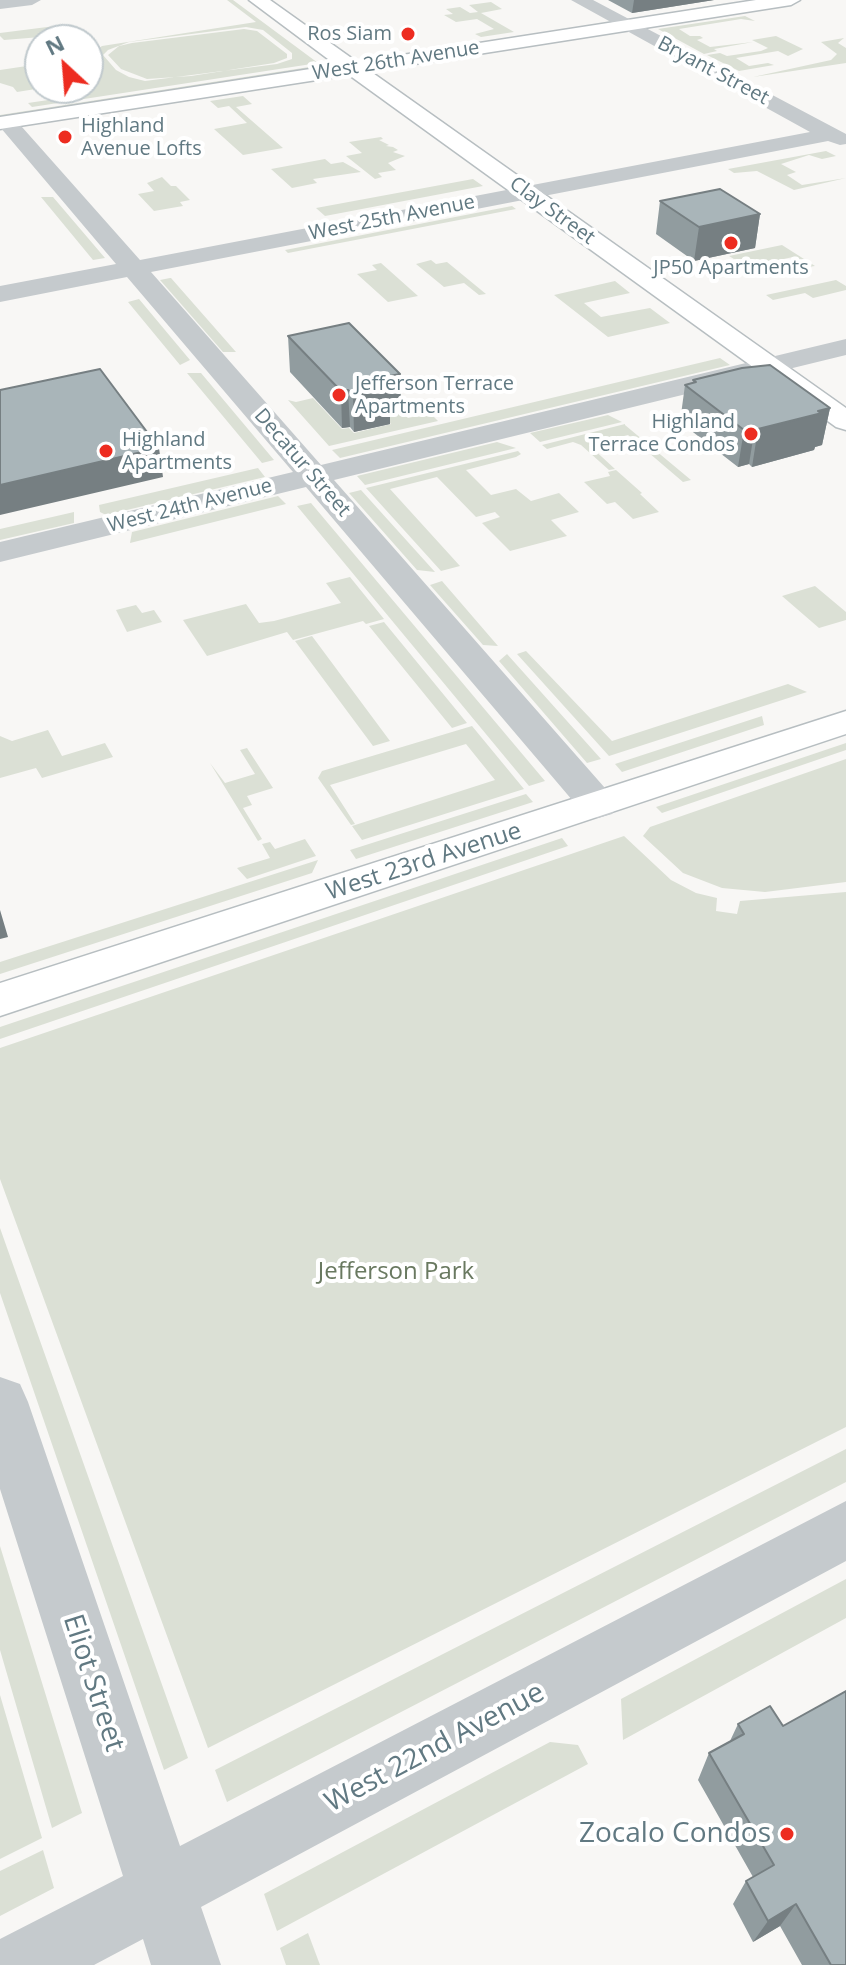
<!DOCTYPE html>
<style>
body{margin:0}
#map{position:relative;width:846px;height:1965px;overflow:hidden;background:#f8f7f5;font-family:"Open Sans",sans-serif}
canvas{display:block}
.north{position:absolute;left:24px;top:24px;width:80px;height:80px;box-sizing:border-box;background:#fff;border:2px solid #c0c9cd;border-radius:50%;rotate:334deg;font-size:22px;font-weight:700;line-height:32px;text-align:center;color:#617982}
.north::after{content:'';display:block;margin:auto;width:28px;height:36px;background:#ed2c20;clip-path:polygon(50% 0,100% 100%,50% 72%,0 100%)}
</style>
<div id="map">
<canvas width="846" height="1965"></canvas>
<div class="north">N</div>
</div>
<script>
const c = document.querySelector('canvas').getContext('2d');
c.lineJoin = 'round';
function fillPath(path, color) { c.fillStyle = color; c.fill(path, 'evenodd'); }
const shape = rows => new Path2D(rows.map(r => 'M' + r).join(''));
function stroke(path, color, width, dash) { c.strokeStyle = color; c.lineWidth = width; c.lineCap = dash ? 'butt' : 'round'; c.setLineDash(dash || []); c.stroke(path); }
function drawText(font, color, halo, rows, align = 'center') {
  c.font = font + ' "Open Sans",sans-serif'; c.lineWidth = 8; c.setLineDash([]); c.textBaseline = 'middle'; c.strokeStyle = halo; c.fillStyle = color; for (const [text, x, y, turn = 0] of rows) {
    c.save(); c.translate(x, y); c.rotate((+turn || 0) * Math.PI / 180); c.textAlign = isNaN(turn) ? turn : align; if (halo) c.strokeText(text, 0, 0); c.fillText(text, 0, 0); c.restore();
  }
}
fillPath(shape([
 [227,0,233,0,318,63,32,107,28,103,55,99,48,93,57,92,55,88,88,88,88,56,102,46,256,22],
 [246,27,263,30,292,53,292,59,277,64,145,81,129,77,116,70,103,55,108,50,129,42],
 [491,2,502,9,481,13,514,32,481,37,475,34,494,29,477,19,456,22,444,15,453,14,446,9,460,7,470,13,478,12,469,5],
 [745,16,755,21,741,19,679,29,690,36,700,36,703,38,697,40,710,47,753,42,714,49,717,51,704,54,658,29],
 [63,25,68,25,84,40,55,40,53,36,4,40,0,36,0,33],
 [244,29,257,31,287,54,287,58,274,63,191,76,147,79,121,69,108,55,119,46,132,43],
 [776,36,803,49,788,56,778,51,736,58,749,66,768,63,774,65,739,71,707,55,720,53,727,56,761,51,768,48,752,40],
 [844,38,838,43,846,48,846,63,753,77,831,60,837,54,821,42],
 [40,64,42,88,17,92,13,87,0,83,0,70],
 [322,65,325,67,0,117,0,115],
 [243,96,252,104,236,107,283,148,243,155,214,129,247,123,229,106,218,108,210,101],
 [381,137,383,139,379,140,389,145,386,146,393,147,398,150,393,152,405,156,388,163,396,170,378,173,382,177,375,179,346,156,362,153,349,142],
 [826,151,836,156,822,159,809,155,781,164,796,172,787,175,802,185,846,178,794,190,757,171,734,173,728,169],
 [325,159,331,164,343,162,361,172,313,179,317,183,292,188,271,169],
 [162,177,171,186,176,186,190,200,180,202,183,206,154,211,138,194,154,191,147,183],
 [473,179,483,186,325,216,316,208],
 [41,197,53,197,105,258,93,260],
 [512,206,516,209,288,253,285,250],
 [782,245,815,266,808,267,793,257,747,267,729,256],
 [431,260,436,264,447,262,486,294,479,295,464,283,444,287,416,264],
 [381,263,418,296,388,302,357,274,377,270,372,265],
 [170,278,171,278,236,352,223,352,160,280],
 [836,280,846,286,846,290,813,298,805,293,773,300,766,295],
 [615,281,630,293,584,303,601,317,650,308,670,323,608,337,554,295],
 [139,299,190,360,180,365,128,302],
 [720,358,730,365,340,458,332,450],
 [187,373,201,373,274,460,262,463],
 [313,398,342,429,349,428,354,433,391,424,383,415,401,411,408,418,426,414,414,401,417,400,438,421,329,446,288,400,296,402],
 [608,415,622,422,540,442,530,433],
 [625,424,625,425,691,480,683,482,628,435,589,445,615,469,609,470,581,445,573,442,547,449,542,445],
 [497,442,516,448,365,485,357,476],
 [518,451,521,454,516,457,466,470,491,495,516,489,531,501,559,493,579,512,551,520,567,536,510,551,482,523,500,517,495,512,476,517,437,477,390,489,460,566,441,571,366,488],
 [258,468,265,477,106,515,100,512,99,505],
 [616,470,642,493,640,494,659,512,633,519,615,502,607,504,584,482,610,476,608,472],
 [361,490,435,572,417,570,349,493],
 [278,496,286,504,130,543,132,532],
 [311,503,545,781,529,786,297,506],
 [74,512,74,523,0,540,0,529],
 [350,577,384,619,366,624,363,621,293,640,287,632,207,656,183,620,246,604,259,623,274,621,341,603,326,583],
 [442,581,498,646,483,645,430,585],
 [815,586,846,612,846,620,819,628,782,596],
 [136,605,142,613,154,610,162,622,127,632,116,610],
 [384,622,467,723,452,728,369,626],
 [312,636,390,741,373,746,295,641],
 [526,651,612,741,788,684,807,692,609,756,517,654],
 [507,654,601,759,587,763,499,661],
 [762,716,764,725,622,772,615,764],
 [472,726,524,789,362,840,352,826,495,780,466,744,330,785,355,824,351,825,318,778,322,771],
 [48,730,62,756,105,743,113,757,42,778,36,768,0,778,0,736,12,741],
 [846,743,846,750,662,813,656,807],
 [247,748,273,788,247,796,252,805,243,808,262,839,258,841,210,763,225,783,255,774,240,750],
 [846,759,846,882,765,892,722,888,683,873,643,836,650,827],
 [526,794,533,802,356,859,350,850],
 [624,836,671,880,696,893,717,898,716,911,737,914,740,901,846,892,846,1427,208,1748,0,1179,0,1048],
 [562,838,568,846,0,1039,0,1027],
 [305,839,316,856,247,879,237,868,270,858,262,844,270,842,275,849],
 [318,860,312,873,0,974,0,962],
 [0,1228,188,1758,164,1770,0,1293],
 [846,1449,846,1482,227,1802,215,1770],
 [0,1546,82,1813,52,1828,0,1650],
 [846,1579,846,1618,623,1740,621,1699],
 [0,1695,42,1838,0,1859],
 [550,1742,578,1745,588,1764,277,1931,264,1894],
 [43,1850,54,1888,0,1916,0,1871],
 [308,1933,320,1965,286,1965,280,1948]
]), '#dbe0d5');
const secondary = shape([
 [249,0,270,0,357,62,756,0,800,0,791,5,370,71,846,408,846,430,836,427,349,75,0,129,0,117,336,65,249,0],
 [846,711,846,734,0,1016,0,983,846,711]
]);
stroke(secondary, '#b7bec1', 3);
fillPath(shape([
 [0,0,41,0,32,5,0,9,0,0],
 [571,0,593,0,846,134,846,144,840,145,828,141,151,272,321,465,846,339,846,355,334,480,612,796,618,805,612,814,598,818,584,814,306,487,0,562,0,542,293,472,127,277,0,302,0,286,116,264,0,127,0,117,14,118,140,260,810,132,571,0],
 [0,1377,20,1384,28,1402,180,1846,846,1501,846,1561,201,1907,221,1965,151,1965,143,1939,94,1965,0,1965,0,1939,123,1876,0,1489,0,1377]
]), '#c5cacd');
fillPath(secondary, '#fff');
fillPath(shape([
 [608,0,714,0,632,13],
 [660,201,760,214,755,248,694,261,656,234],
 [288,336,400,374,401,410,390,413,390,424,354,432,350,427,342,428,290,372],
 [693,380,830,408,822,445,815,447,814,450,752,467,749,464,738,467,680,422,685,385,693,383],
 [770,1706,846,1965,802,1965,780,1926,753,1942,733,1904,746,1881,753,1877,698,1780,709,1753,730,1741,738,1724]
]), '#919c9f');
fillPath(shape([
 [634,0,714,0,632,13],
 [760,214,755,248,694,261,699,227],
 [400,374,401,410,390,413,390,424,354,432,353,395,380,378],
 [348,390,350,427,342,428,341,391],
 [830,408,822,445,815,447,814,450,752,467,758,429],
 [755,427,749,464,738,467,744,430],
 [159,448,163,477,0,515,0,485],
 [0,910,8,937,0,939],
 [796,1904,780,1926,753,1942,768,1921]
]), '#767f82');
const building = shape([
 [720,189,760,214,699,227,660,201,720,189],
 [349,323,400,374,380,378,389,387,353,395,348,390,341,391,288,336,349,323],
 [770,365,830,408,818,411,822,413,758,429,755,427,744,430,685,385,696,382,693,380,742,368,770,365],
 [100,369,159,448,0,485,0,390,100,369],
 [846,1691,846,1965,831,1965,796,1904,768,1921,746,1881,774,1865,709,1753,744,1734,738,1724,770,1706,783,1726,846,1691]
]);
fillPath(building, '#a9b5b9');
stroke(building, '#767f82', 2);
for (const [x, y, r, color] of [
 [408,34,8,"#ed2c20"],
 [65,137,8,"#ed2c20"],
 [731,243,8,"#ed2c20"],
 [339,395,8,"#ed2c20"],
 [751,434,8,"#ed2c20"],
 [106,451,8,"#ed2c20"],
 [787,1834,8,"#ed2c20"]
]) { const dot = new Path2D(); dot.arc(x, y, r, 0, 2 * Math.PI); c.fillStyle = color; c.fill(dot); stroke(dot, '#fff', 3); }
drawText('20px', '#617982', '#fff', [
 ["Ros Siam",392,34,"right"],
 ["Highland",81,126],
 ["Avenue Lofts",81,149],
 ["JP50 Apartments",731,268,"center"],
 ["Jefferson Terrace",355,384],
 ["Apartments",355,407],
 ["Highland",735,422,"right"],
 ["Terrace Condos",735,445,"right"],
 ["Highland",122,440],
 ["Apartments",122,463]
], 'left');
drawText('20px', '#617982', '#fff', [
 ["West 26th Avenue",396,61,-9],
 ["Bryant Street",713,71,28],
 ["Clay Street",552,211,36],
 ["West 25th Avenue",392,218,-11],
 ["Decatur Street",302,463,49],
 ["West 24th Avenue",190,506,-14]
]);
drawText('24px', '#617982', '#fff', [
 ["West 23rd Avenue",424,862,-18]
]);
drawText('24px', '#697960', '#fff', [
 ["Jefferson Park",396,1272]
]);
drawText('28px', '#617982', '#fff', [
 ["Eliot Street",93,1683,72],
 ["West 22nd Avenue",435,1748,-28]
]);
drawText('28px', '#617982', '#fff', [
 ["Zocalo Condos",771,1834]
], 'right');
</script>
